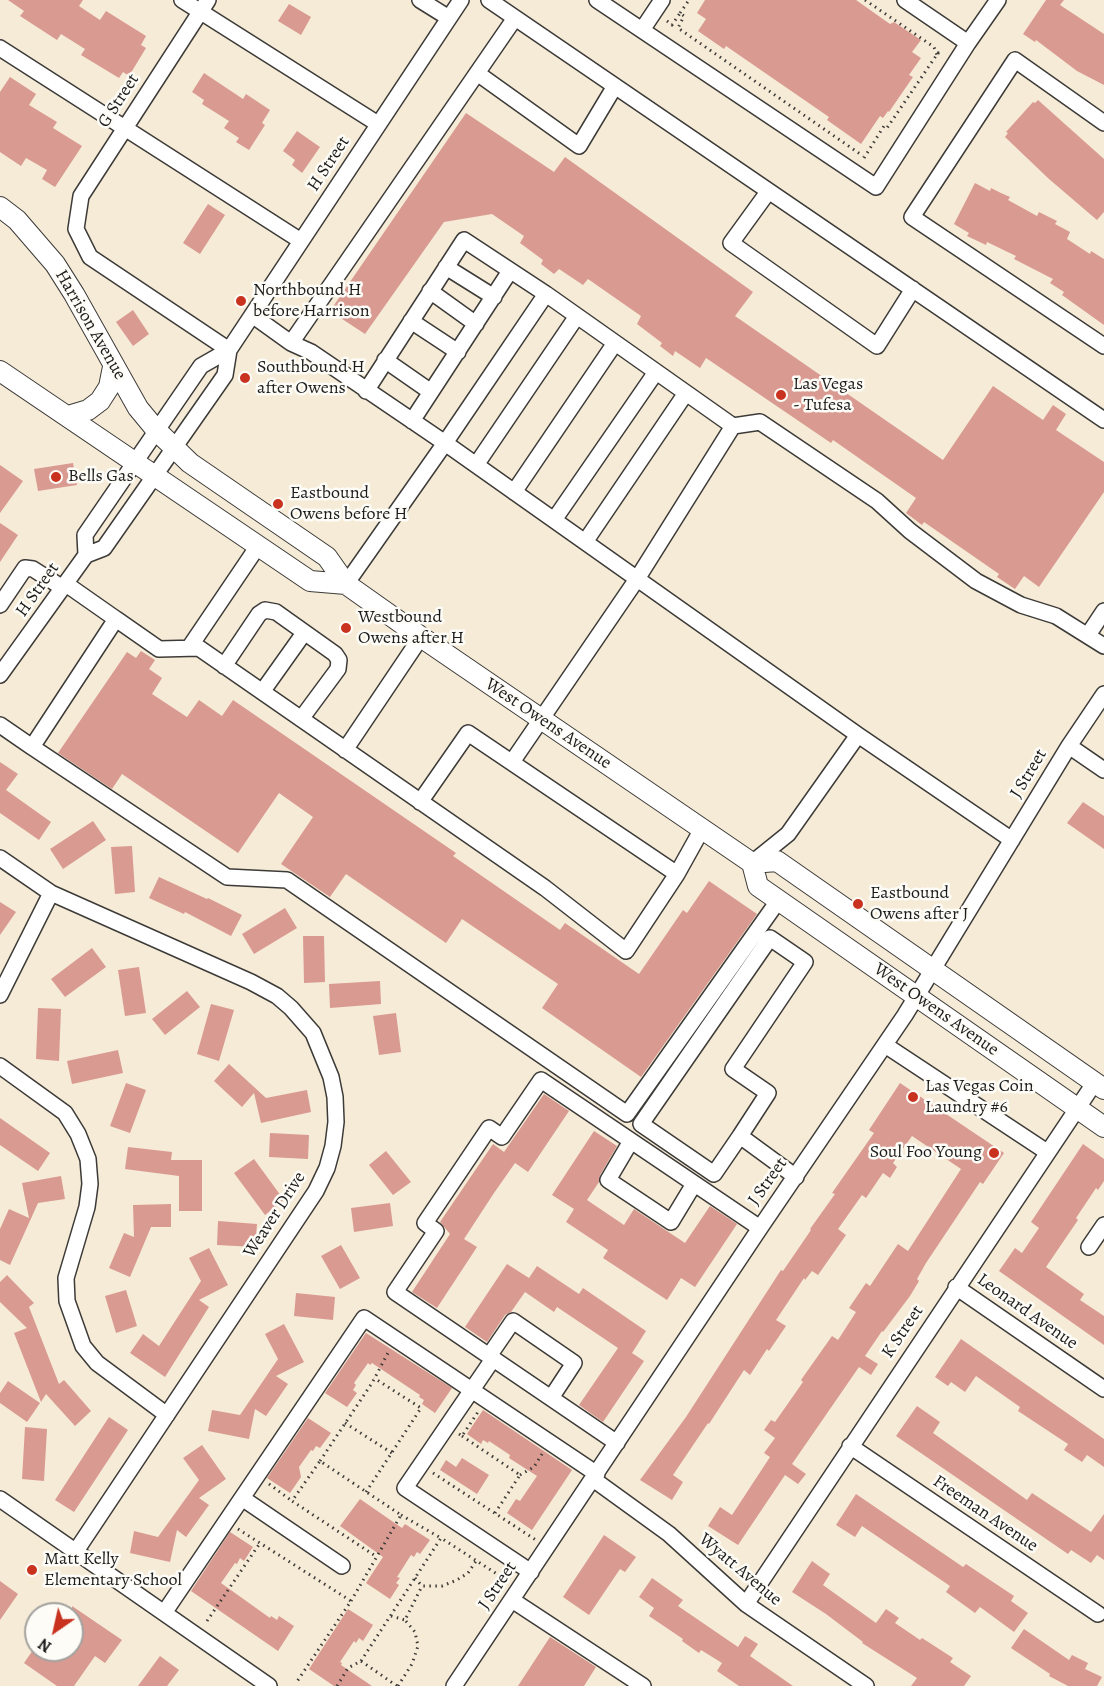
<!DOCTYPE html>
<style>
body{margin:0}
#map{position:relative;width:1104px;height:1686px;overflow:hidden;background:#f6ebd7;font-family:Alegreya,serif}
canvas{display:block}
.north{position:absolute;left:24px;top:1602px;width:60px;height:60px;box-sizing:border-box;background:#fdfcf7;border:2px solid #a3a29f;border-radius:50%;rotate:214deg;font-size:16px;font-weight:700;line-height:24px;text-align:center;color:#1c1c1c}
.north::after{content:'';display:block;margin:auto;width:21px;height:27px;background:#c8321e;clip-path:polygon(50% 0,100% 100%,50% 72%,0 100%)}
</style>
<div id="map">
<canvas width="1104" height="1686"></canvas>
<div class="north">N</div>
</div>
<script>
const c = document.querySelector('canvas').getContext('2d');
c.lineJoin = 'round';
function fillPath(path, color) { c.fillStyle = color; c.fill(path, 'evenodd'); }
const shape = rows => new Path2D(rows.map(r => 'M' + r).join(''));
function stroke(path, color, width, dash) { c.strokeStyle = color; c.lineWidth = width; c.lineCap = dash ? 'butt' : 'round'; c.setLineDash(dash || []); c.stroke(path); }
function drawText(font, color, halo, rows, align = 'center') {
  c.font = font + ' Alegreya,serif'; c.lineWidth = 5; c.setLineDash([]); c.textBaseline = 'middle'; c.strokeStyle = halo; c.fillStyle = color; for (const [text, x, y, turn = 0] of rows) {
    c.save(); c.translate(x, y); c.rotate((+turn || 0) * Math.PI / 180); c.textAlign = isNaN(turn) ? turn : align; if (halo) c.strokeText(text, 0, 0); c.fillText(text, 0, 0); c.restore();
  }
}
fillPath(shape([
 [8,0,83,0,79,6,100,20,106,11,146,36,141,45,146,48,129,76,123,72,119,78,81,55,85,49,61,34,57,40,20,16,24,11],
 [705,0,856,0,890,24,894,22,921,40,912,52,921,58,909,75,913,77,889,112,888,111,883,118,880,116,861,144,827,120,829,117,726,46,724,49,698,31,706,19,697,13],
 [1046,0,1064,0,1060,5,1104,34,1104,85,1077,71,1036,40,1035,42,1023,34],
 [289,4,311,17,301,35,278,21],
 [204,73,243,99,246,94,270,110,262,123,265,125,249,150,236,142,239,138,224,128,229,121,202,104,204,100,192,92],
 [10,77,36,94,29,105,57,122,53,128,82,146,55,187,42,179,47,170,26,158,21,166,0,152,0,92],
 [1038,100,1104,159,1104,212,1097,220,1049,179,1005,137,1008,133,1006,132,1033,102,1035,103],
 [466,113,554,172,565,157,753,292,735,316,943,460,993,386,1043,420,1053,405,1066,414,1056,430,1104,462,1104,492,1039,587,1024,576,1015,589,997,577,999,574,924,522,922,525,906,513,916,498,833,440,831,443,706,358,700,368,675,351,673,356,660,346,662,343,637,324,641,316,588,279,583,285,559,269,554,274,541,264,543,260,520,243,524,236,492,214,444,222,365,334,330,311],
 [297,131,320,147,302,173,292,165,295,160,283,151],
 [975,183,990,191,991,188,1001,193,1010,197,1008,200,1037,216,1039,212,1057,221,1055,224,1070,232,1067,239,1090,254,1091,251,1104,259,1104,325,1062,295,1064,292,1050,283,1053,279,1014,259,1016,256,987,242,986,245,967,236,969,233,954,224],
 [208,204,225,215,200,254,183,243],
 [133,310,149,334,133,346,116,322],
 [73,463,77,485,38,491,34,469],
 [0,465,23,481,0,513],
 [0,523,18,535,0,562],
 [141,651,155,660,149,669,162,678,152,694,187,717,199,700,222,716,233,700,456,853,453,856,560,930,565,923,639,974,683,910,687,913,709,881,757,914,641,1077,542,1008,558,984,462,919,446,943,346,874,330,897,281,864,313,817,279,793,238,853,122,774,112,789,58,753,127,652,136,658],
 [0,762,18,774,6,790,51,822,39,840,0,813],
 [1083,802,1104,816,1104,849,1067,823],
 [93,821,106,840,63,869,50,849],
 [132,846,135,892,115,894,111,847],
 [159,877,207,899,208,898,242,915,231,936,185,912,184,914,149,898],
 [0,902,16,912,0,935],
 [285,908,297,928,254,954,242,934],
 [303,936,324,936,325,982,304,983],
 [92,948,106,967,65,997,51,979],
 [139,967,146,1013,125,1016,118,970],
 [380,981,381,1004,330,1008,329,984],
 [187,991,200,1007,165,1035,152,1019],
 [211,1004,234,1010,219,1061,197,1054],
 [38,1008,61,1009,59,1061,36,1059],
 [396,1013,401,1052,379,1055,373,1016],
 [118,1050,123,1073,72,1084,67,1061],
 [229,1064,266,1098,307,1090,311,1112,261,1123,254,1093,242,1107,214,1081],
 [126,1083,146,1090,130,1133,110,1126],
 [900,1083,1004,1153,983,1184,980,1182,926,1263,917,1279,919,1281,910,1296,883,1332,882,1331,865,1356,878,1364,871,1375,859,1367,792,1464,806,1474,798,1484,785,1475,738,1545,708,1526,720,1507,732,1515,770,1457,764,1453,775,1438,764,1430,771,1420,775,1422,803,1382,801,1380,832,1336,838,1340,856,1312,849,1308,866,1283,870,1286,898,1244,908,1251,961,1169,912,1136,893,1163,897,1167,890,1178,883,1173,866,1198,862,1195,838,1229,846,1235,818,1275,812,1271,805,1280,804,1278,776,1320,786,1326,769,1351,767,1349,750,1375,744,1370,709,1424,708,1423,673,1475,683,1482,672,1500,640,1480,686,1417,781,1270,783,1271,811,1230,810,1229,835,1194,832,1193,874,1133,869,1130],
 [544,1094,569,1111,528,1172,515,1163,494,1193,464,1239,477,1247,437,1308,412,1292,450,1234,440,1222,493,1144,504,1152],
 [0,1118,50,1153,38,1171,0,1145],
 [594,1131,617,1146,600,1175,599,1182,587,1200,624,1225,634,1209,685,1243,710,1206,737,1224,695,1287,681,1278,667,1300,603,1258,608,1250,566,1222,574,1209,552,1195],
 [270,1133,309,1135,308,1159,269,1157],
 [1083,1144,1104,1159,1104,1181,1098,1190,1096,1188,1076,1218,1078,1220,1046,1267,1084,1294,1080,1300,1104,1316,1104,1345,999,1271,1015,1248,1022,1253,1039,1228,1031,1222],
 [128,1147,172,1152,171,1160,202,1160,202,1211,179,1211,179,1176,125,1169],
 [386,1151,411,1182,393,1195,369,1165],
 [254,1159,284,1200,265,1215,234,1173],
 [61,1176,65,1199,38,1203,10,1265,0,1260,0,1229,9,1209,29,1218,22,1183],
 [390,1203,393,1226,354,1232,351,1208],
 [171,1204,171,1227,151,1227,130,1277,109,1268,124,1233,134,1237,133,1205],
 [218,1221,257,1224,255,1247,217,1245],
 [341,1245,360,1278,340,1289,321,1256],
 [209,1248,228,1285,199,1300,209,1307,165,1377,130,1353,143,1334,159,1346,201,1281,189,1258],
 [507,1264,529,1278,537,1266,579,1294,583,1288,646,1331,632,1353,644,1361,603,1422,579,1405,618,1348,557,1307,554,1312,525,1292,511,1312,505,1315,487,1342,465,1327],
 [7,1275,34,1303,29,1307,59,1384,64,1380,91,1411,75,1426,46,1394,41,1402,14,1333,27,1328,0,1302,0,1282],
 [126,1290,137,1326,116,1333,105,1296],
 [296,1293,335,1297,333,1320,294,1316],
 [284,1324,304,1362,276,1376,288,1384,266,1416,255,1409,249,1439,208,1431,212,1410,240,1415,278,1359,265,1334],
 [366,1333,452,1388,435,1413,422,1404,424,1400,419,1397,420,1395,372,1363,370,1365,368,1363,354,1383,356,1385,353,1390,357,1393,347,1407,325,1393],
 [961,1339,1104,1439,1104,1467,1087,1455,1082,1462,1064,1450,1068,1444,1018,1411,1020,1407,976,1376,965,1392,951,1382,948,1386,935,1377],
 [8,1381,40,1403,27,1422,0,1403,0,1393],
 [917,1406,940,1422,933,1433,1027,1500,1032,1493,1091,1532,1104,1514,1104,1560,1097,1555,1091,1563,1071,1550,1068,1554,896,1436],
 [483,1410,572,1470,532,1530,507,1513,516,1499,520,1501,537,1476,509,1458,510,1455,489,1441,488,1443,483,1440,481,1444,467,1434],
 [109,1417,128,1430,74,1512,55,1500],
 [308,1418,331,1433,320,1448,316,1446,313,1451,311,1450,299,1467,301,1477,290,1493,267,1478],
 [25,1427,47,1429,44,1481,22,1479],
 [202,1445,226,1479,199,1498,209,1505,186,1537,177,1530,170,1562,130,1553,134,1531,158,1537,199,1480,183,1458],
 [462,1458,489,1475,477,1494,440,1470,446,1460,456,1467],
 [856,1494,963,1567,966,1564,1014,1596,1011,1601,1028,1613,1014,1632,980,1607,975,1613,946,1592,950,1586,862,1526,855,1537,836,1525],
 [360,1499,402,1528,405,1524,430,1540,420,1554,417,1552,414,1557,411,1555,397,1577,400,1578,396,1583,399,1585,390,1599,366,1583,383,1557,340,1526],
 [230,1532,253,1547,244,1561,240,1558,237,1564,235,1563,221,1583,270,1618,271,1616,277,1620,279,1616,294,1626,278,1651,191,1591],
 [604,1535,636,1557,625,1572,620,1569,589,1615,563,1597],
 [812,1561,830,1574,823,1585,876,1623,886,1609,899,1618,895,1623,920,1640,922,1638,953,1658,950,1662,971,1676,964,1686,911,1686,917,1678,862,1643,863,1642,826,1614,792,1592],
 [652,1578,683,1600,678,1606,738,1647,745,1636,758,1644,750,1656,793,1686,739,1686,717,1671,722,1663,701,1650,699,1653,682,1641,683,1639,649,1616,654,1608,639,1597],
 [0,1581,18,1594,0,1620],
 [72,1606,122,1640,105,1663,95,1656,74,1686,57,1686,24,1663,33,1650,72,1650],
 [348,1609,373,1625,363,1641,359,1638,356,1643,354,1641,340,1662,342,1663,341,1665,372,1686,334,1686,309,1669],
 [1024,1629,1069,1660,1072,1655,1088,1663,1085,1669,1102,1677,1097,1686,1068,1686,1049,1676,1050,1674,1011,1648],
 [550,1637,596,1667,584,1686,518,1686],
 [160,1656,179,1670,167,1686,138,1686]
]), '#d99a91');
const minor = shape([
 [182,0,378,124],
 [208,0,81,196,76,229,90,257,229,350],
 [420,0,449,18],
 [489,0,1104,420],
 [597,0,876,187,968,43,905,0],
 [642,30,662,0],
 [968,43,998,0],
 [0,48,301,241],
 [477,73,579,146,615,86],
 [1104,123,1015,60,912,217,1104,346],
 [768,192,731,243,877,346,913,289],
 [446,267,494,297],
 [430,291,476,324],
 [252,315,291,343,515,18],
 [411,321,458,352],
 [291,343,311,352,445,443,858,735,1012,840],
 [385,360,431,392],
 [366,391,464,240,546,294],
 [412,421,510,271],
 [476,465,577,316],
 [514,492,615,343],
 [554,520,656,372],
 [585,542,686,393],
 [86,555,85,535,201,366,229,350],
 [66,584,116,619],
 [346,584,445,443,546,294,733,426,760,422,877,501,910,531,976,581,1021,605,1056,616,1104,646],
 [0,605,25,568,33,569,63,588],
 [1088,635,1104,611],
 [189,648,258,546],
 [224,666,259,614,265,610,276,612,335,654,339,660,338,669,301,719],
 [0,675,86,555,104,548,225,375,229,350,461,0],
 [262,692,304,633],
 [0,725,32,747],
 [1069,746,1104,770],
 [345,750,421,637],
 [512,762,637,579,733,426],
 [420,802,468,733,677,874],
 [702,829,677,874,626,951,545,888,199,648,159,649,116,619,32,747,227,877,287,880,627,1114,778,901],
 [0,858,51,893,251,982,277,996,291,1008,313,1033,331,1077,335,1097,336,1122,333,1146,327,1168,316,1191,76,1551],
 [752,863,788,834,858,735],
 [0,995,51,893],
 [885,1045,1047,1152],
 [0,1066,65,1113,78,1134,88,1159,90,1184,87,1207,66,1278,67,1301,83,1346,97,1363,167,1415],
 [740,1136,768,1093,733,1069,805,962,770,938,641,1124,714,1174,740,1136,796,1177],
 [631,1141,608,1180,671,1222,694,1184],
 [1089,1247,1104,1225],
 [956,1287,1104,1389],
 [489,1356,513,1321,574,1363,551,1398],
 [493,1359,405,1488,531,1572],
 [617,1443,395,1292,436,1231,425,1223,489,1128,502,1137,541,1080,760,1228],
 [850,1446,1098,1614],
 [593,1479,669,1534,746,1604,866,1686],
 [242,1498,342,1566],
 [0,1499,269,1686],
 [512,1600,643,1686],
 [746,1604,1095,1082],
 [164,1613,364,1318,597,1474],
 [454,1686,760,1228,905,1015,1069,746,1104,694]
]);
const major = shape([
 [0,207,17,220,55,264,74,294,138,408,157,431,190,463,327,557,346,584,421,637,752,863,777,861,1104,1089],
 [0,371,310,581,346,584],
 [68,416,88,410,100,401,109,387,113,367],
 [752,863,758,886,1104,1127]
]);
stroke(minor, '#3d3b38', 18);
stroke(major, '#3d3b38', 22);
stroke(shape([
 [865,0,934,47,937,55],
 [680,13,689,0],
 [667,21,672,25,680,13,684,16,678,28,863,156],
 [864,158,884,126,887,128,938,53,943,52],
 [345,1423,392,1453],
 [459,1434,462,1436,478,1412],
 [462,1436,520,1475,495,1513],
 [320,1461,372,1383,389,1351],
 [433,1473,536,1540],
 [520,1475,534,1467,542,1454],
 [269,1484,292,1501],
 [366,1492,421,1408,374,1378],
 [401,1515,441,1538],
 [238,1529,351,1601,296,1683],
 [415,1578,422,1586,442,1586,457,1580,468,1573,476,1561],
 [351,1601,401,1515,320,1461,292,1501,377,1557],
 [391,1616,405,1620],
 [207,1621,260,1543],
 [361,1661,441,1538,508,1581],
 [337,1686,348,1668,361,1661,397,1686],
 [398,1686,412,1664,418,1646,415,1632,405,1620,422,1586]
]), '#3d3b38', 3, [1.5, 4.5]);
stroke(minor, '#fff', 15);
stroke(major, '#fff', 20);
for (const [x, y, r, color] of [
 [241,301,6,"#c8321e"],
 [245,378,6,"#c8321e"],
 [781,395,6,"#c8321e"],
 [56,477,6,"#c8321e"],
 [278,504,6,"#c8321e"],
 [346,628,6,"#c8321e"],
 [858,904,6,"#c8321e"],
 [913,1097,6,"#c8321e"],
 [994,1153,6,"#c8321e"],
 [32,1570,6,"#c8321e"]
]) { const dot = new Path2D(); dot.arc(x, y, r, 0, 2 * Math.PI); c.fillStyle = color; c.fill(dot); stroke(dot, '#fdfcf7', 2); }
drawText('18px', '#1c1c1c', '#fdfcf7', [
 ["G Street",119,101,-57],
 ["H Street",329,164,-57],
 ["Harrison Avenue",90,325,60],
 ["H Street",38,590,-55],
 ["West Owens Avenue",548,724,34],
 ["J Street",1029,774,-59],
 ["West Owens Avenue",936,1010,35],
 ["J Street",768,1182,-55],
 ["Weaver Drive",275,1215,-57],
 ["Leonard Avenue",1027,1312,35],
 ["K Street",903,1332,-56],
 ["Freeman Avenue",985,1514,34],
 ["Wyatt Avenue",740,1570,40],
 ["J Street",498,1586,-56]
]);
drawText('18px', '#1c1c1c', '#fdfcf7', [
 ["Northbound H",253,291],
 ["before Harrison",253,312],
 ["Southbound H",257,368],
 ["after Owens",257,389],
 ["Las Vegas",793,385],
 ["- Tufesa",793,406],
 ["Bells Gas",68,477],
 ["Eastbound",290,494],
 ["Owens before H",290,515],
 ["Westbound",358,618],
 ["Owens after H",358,639],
 ["Eastbound",870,894],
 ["Owens after J",870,915],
 ["Las Vegas Coin",925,1087],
 ["Laundry #6",925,1108],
 ["Soul Foo Young",982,1153,"right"],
 ["Matt Kelly",44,1560],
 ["Elementary School",44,1581]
], 'left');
</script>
